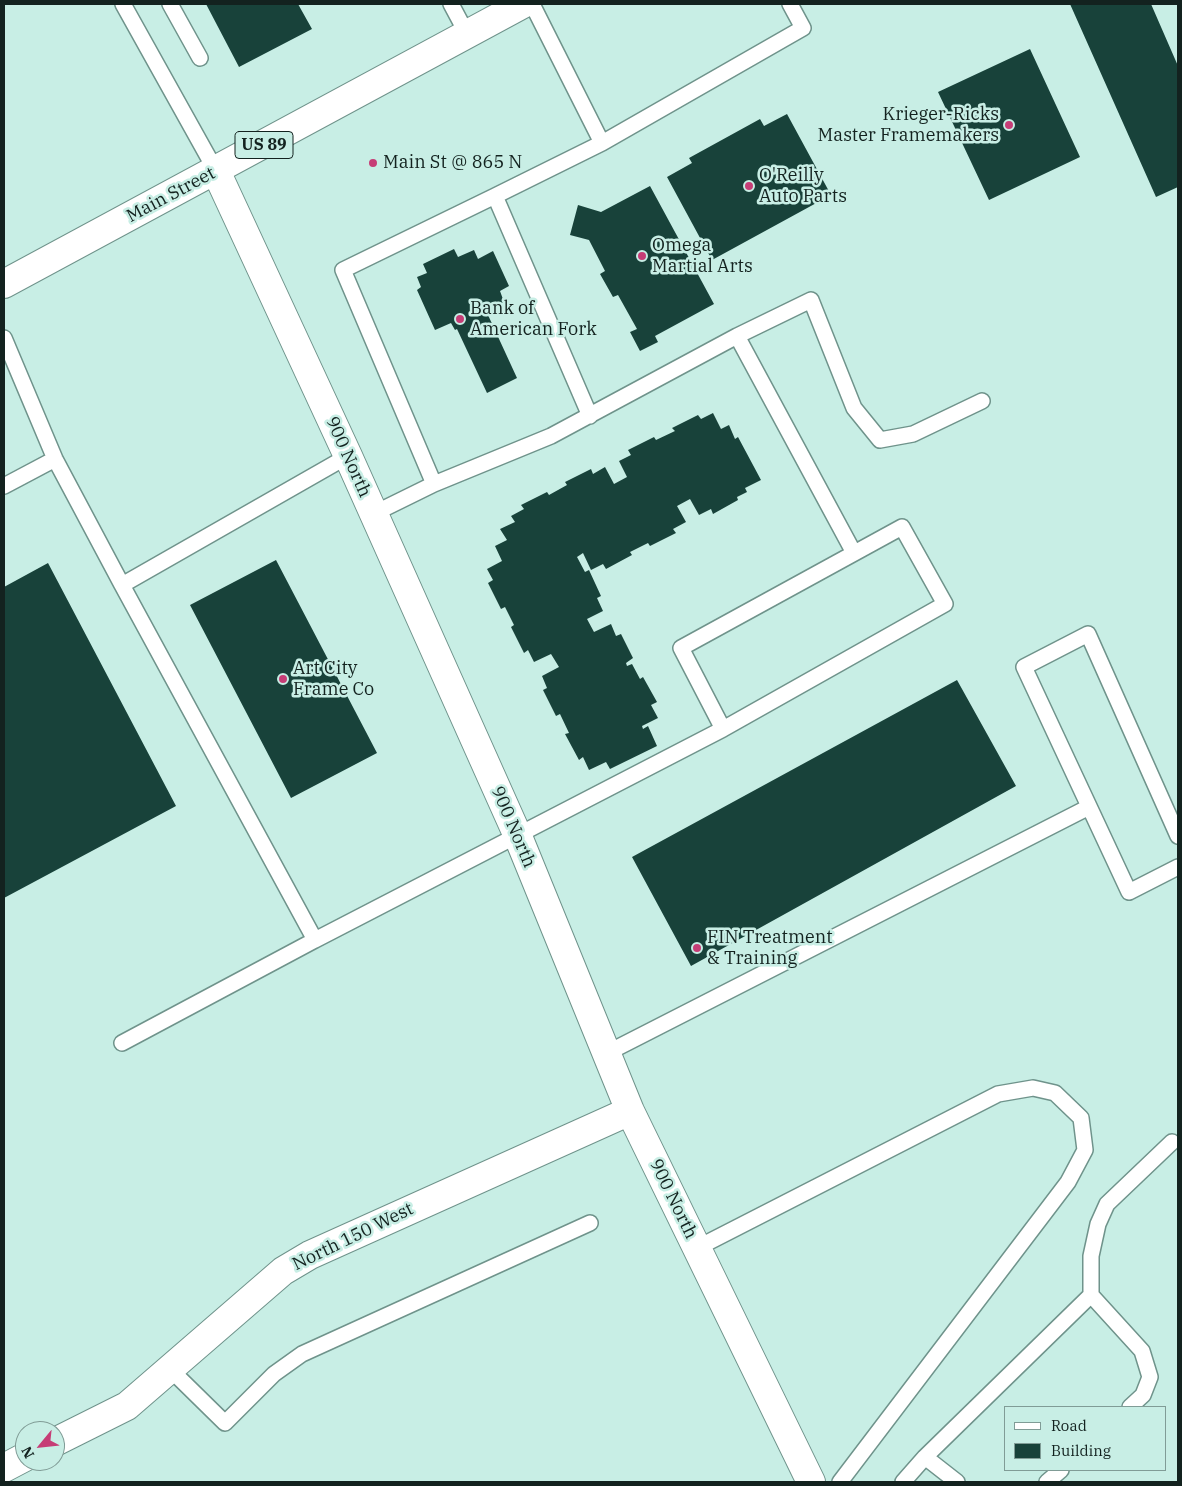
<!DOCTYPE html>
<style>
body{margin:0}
#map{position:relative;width:1182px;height:1486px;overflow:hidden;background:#c8eee5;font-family:"IBM Plex Serif",serif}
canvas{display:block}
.frame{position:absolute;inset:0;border:5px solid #13221f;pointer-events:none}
.legend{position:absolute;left:1004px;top:1406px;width:162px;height:65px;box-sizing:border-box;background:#c8eee5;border:1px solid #809c96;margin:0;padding:6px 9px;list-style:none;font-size:15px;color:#13221f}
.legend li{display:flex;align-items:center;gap:10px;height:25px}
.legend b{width:25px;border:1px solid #809c96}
.north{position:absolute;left:15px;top:1421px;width:50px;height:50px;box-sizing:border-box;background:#c8eee5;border:1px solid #809c96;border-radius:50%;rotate:242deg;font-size:14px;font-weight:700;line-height:20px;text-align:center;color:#13221f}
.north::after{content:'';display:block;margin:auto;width:18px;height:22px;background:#c63d76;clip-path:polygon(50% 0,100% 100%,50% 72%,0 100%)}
</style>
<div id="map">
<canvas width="1182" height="1486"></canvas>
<div class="frame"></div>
<ul class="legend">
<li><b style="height:6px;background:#fff"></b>Road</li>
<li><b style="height:14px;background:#18423a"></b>Building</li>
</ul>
<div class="north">N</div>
</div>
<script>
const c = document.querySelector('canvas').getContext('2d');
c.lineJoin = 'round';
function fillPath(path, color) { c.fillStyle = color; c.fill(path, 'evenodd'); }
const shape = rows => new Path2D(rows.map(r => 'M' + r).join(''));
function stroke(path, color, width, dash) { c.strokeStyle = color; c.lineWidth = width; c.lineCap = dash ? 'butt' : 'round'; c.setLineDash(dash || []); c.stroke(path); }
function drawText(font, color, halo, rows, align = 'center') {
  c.font = font + ' "IBM Plex Serif",serif'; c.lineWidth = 5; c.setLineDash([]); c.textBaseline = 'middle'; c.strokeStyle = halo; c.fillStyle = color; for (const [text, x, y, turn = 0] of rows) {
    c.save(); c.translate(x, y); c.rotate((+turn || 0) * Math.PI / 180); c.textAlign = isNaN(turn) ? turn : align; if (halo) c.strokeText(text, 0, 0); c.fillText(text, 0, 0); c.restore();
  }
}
fillPath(shape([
 [206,4,298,4,312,29,239,67],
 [1070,4,1151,4,1178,66,1178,187,1156,197],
 [1030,49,1080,157,989,200,938,92],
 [787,114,831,195,712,260,667,177,692,163,689,158,760,119,764,126],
 [650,186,714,304,655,336,658,342,640,351,630,332,637,329,618,295,613,297,600,274,605,271,589,240,570,235,578,205,601,212],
 [454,249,458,257,474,250,478,259,493,251,509,286,500,291,504,302,490,308,492,313,488,315,517,378,487,393,457,329,455,330,451,323,435,330,417,290,421,287,417,277,427,273,423,264],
 [713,413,721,429,729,425,735,439,738,437,761,480,745,488,747,492,737,497,738,500,713,514,711,509,699,515,690,499,677,506,686,522,673,529,676,533,650,546,648,543,630,552,632,555,606,569,603,564,591,570,583,553,577,557,585,572,589,570,601,596,597,598,603,611,587,619,594,632,611,624,616,636,621,634,633,658,626,663,627,666,632,664,640,679,643,677,657,702,651,705,658,718,642,726,643,729,648,726,657,746,610,769,606,762,589,770,583,757,579,760,565,734,569,733,560,714,556,716,543,690,547,688,542,676,559,667,551,654,534,662,528,650,524,653,511,627,514,625,505,607,501,609,488,583,493,580,487,569,502,561,495,546,507,540,500,529,515,522,511,516,524,509,521,505,547,492,549,495,567,485,565,482,591,469,593,474,605,467,614,484,627,477,619,461,631,455,628,450,654,437,656,440,675,431,672,428,698,415,701,419],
 [276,560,377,753,291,798,190,605],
 [48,563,176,806,4,898,4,587],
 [957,680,1016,786,691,966,632,857]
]), '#18423a');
const lane = shape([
 [123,4,216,171],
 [170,4,200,58],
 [451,4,467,34],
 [532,4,602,143],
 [495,196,602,143,803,28,790,4],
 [737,336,811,300,854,408,880,440,913,434,982,401],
 [4,338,55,459,122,585,348,456],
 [434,484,343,270,495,196,590,416],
 [4,486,55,459],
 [373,514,434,484,551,436,737,336,854,553],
 [122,585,315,940,723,729,945,604,902,527,681,648,723,729],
 [1178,836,1088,634,1024,667,1129,892,1178,867],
 [122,1043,315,940],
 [607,1053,1089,807],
 [697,1248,998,1094,1033,1088,1055,1093,1081,1118,1085,1150,1068,1182,840,1482],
 [1091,1295,1142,1351,1150,1377,1143,1395,1130,1407],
 [170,1369,225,1423,274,1374,302,1354,590,1223],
 [925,1457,957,1482],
 [903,1482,925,1457,1091,1295,1091,1256,1098,1224,1107,1204,1172,1142],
 [1047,1482,1061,1470]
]);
const street = shape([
 [216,171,348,456,517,834,630,1111,811,1482],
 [55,1442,127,1406,283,1271,310,1255,630,1111],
 [4,1468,25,1457]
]);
const primary = shape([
 [4,284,523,4]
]);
stroke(lane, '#6f938b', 18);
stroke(street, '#6f938b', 30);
stroke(primary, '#6f938b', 30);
stroke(lane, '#fff', 15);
stroke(street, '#fff', 28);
stroke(primary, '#fff', 28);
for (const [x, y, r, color] of [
 [1009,125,5,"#c63d76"],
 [373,163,5,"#c63d76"],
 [749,186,5,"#c63d76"],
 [642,256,5,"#c63d76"],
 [460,319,5,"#c63d76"],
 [283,679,5,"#c63d76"],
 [697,948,5,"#c63d76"]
]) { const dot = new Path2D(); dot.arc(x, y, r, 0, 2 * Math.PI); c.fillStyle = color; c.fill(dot); stroke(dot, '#c8eee5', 2); }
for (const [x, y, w] of [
 [264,145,58]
]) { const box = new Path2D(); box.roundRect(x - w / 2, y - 13.5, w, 27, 4); c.fillStyle = '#c8eee5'; c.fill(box); stroke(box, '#13221f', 1); }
drawText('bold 16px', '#13221f', null, [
 ["US 89",264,145]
]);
drawText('18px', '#13221f', '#c8eee5', [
 ["Krieger-Ricks",999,115,"right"],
 ["Master Framemakers",999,136,"right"],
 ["Main St @ 865 N",383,163],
 ["O'Reilly",759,176],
 ["Auto Parts",759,197],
 ["Omega",652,246],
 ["Martial Arts",652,267],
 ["Bank of",470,309],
 ["American Fork",470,330],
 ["Art City",293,669],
 ["Frame Co",293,690],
 ["FIN Treatment",707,938],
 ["& Training",707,959]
], 'left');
drawText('18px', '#13221f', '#c8eee5', [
 ["Main Street",171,195,-28],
 ["900 North",348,457,66],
 ["900 North",513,827,67],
 ["900 North",673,1199,64],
 ["North 150 West",353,1237,-26]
]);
</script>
